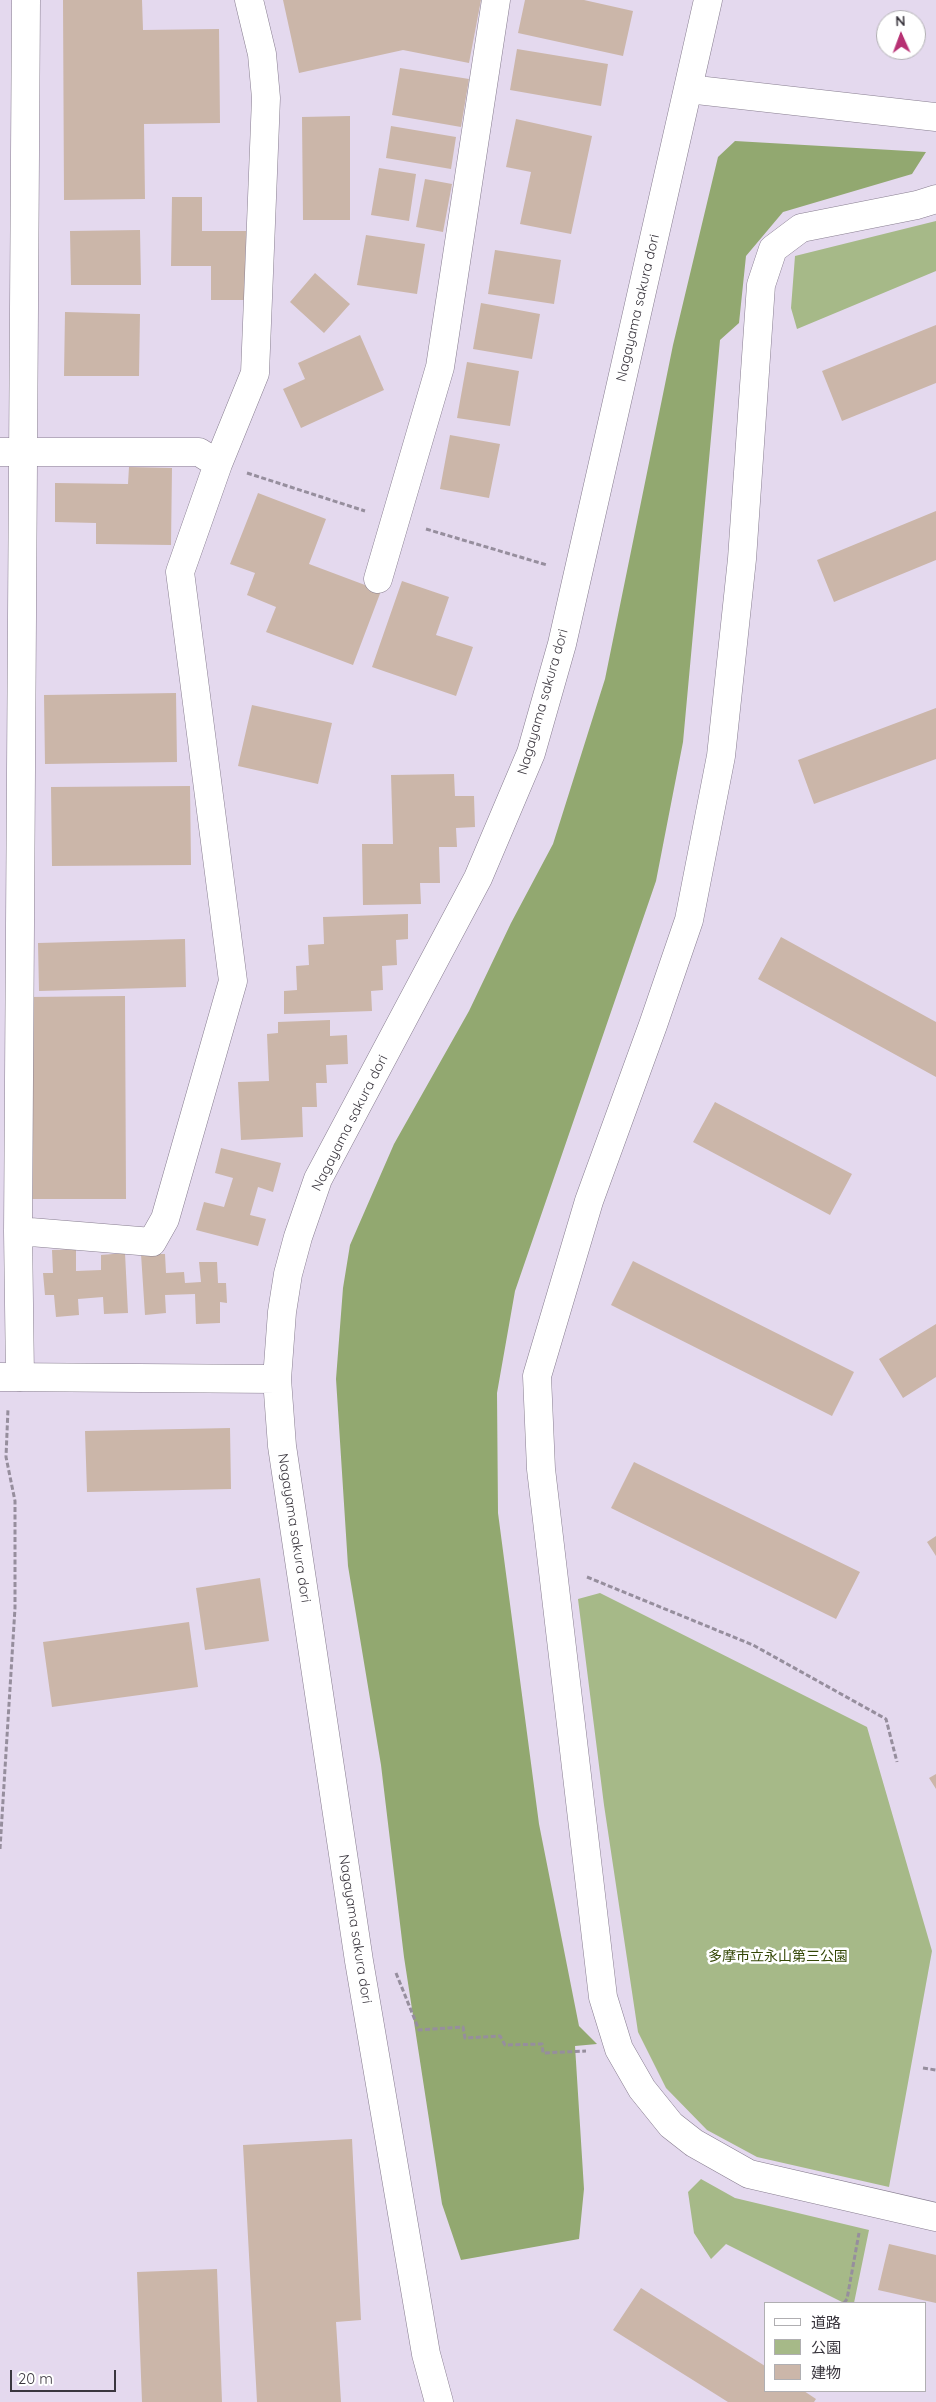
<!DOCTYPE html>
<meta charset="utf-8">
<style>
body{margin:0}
#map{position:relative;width:936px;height:2402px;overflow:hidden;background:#e4d9ee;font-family:Quicksand,"Noto Sans JP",sans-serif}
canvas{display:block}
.legend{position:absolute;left:764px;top:2302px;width:162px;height:90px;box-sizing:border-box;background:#fff;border:1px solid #b0afb2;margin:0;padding:6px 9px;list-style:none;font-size:15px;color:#3a363e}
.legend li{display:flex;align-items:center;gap:10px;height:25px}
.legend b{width:25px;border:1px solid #b0afb2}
.north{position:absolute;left:876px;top:10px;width:50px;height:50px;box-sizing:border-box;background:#fff;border:1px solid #b0afb2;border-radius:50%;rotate:358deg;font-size:14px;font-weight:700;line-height:20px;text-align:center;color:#3a363e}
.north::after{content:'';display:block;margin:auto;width:18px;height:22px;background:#b73173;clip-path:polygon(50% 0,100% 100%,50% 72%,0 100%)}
.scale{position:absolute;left:10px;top:2370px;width:106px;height:22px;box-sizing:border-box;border:2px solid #3a363e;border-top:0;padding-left:6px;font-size:15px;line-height:18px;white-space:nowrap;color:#3a363e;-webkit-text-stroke:4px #fff;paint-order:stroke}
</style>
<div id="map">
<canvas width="936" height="2402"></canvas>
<ul class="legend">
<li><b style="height:6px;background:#fff"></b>道路</li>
<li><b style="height:14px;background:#a6b988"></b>公園</li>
<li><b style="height:14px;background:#cbb6a9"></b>建物</li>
</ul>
<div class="north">N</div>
<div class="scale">20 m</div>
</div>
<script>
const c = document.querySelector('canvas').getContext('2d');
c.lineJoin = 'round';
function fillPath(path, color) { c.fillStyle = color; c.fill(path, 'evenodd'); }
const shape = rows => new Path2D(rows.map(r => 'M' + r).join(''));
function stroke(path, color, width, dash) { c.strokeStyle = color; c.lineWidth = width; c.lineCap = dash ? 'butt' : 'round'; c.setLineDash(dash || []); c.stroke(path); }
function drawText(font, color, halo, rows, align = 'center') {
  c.font = font + ' Quicksand,"Noto Sans JP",sans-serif'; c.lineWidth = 5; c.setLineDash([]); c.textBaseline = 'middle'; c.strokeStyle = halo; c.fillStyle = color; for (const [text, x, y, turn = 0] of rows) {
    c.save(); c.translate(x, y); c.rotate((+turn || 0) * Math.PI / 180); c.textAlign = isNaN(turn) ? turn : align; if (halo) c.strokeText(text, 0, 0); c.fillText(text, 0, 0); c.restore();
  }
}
fillPath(shape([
 [936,221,936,271,797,329,791,308,795,256],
 [600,1593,867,1727,932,1951,889,2187,757,2157,707,2130,666,2088,638,2032,604,1805,578,1599],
 [701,2179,735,2198,869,2230,854,2303,844,2303,726,2244,711,2259,694,2233,688,2192]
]), '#a6b988');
fillPath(shape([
 [735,141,926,152,912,174,783,212,746,256,739,323,720,340,683,742,656,881,515,1291,497,1393,498,1513,539,1824,579,2026,597,2044,575,2046,584,2189,579,2239,461,2260,442,2204,404,1957,381,1765,348,1566,336,1379,343,1288,350,1245,394,1144,469,1011,511,923,553,844,605,679,673,345,718,157]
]), '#92a870');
fillPath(shape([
 [63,0,142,0,143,30,219,29,220,123,144,124,145,199,64,200],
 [283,0,481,0,469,63,403,50,299,73],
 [525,0,584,0,633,11,623,56,518,33],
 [517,49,608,64,601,106,510,90],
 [400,68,469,79,461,127,392,115],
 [350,116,350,220,303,220,302,117],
 [516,119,592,136,571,234,520,224,531,172,506,167],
 [391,126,456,137,451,169,386,158],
 [379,168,416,174,409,221,371,215],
 [425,179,452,184,443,232,416,227],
 [172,197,202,197,202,231,246,231,245,300,211,300,211,266,171,266],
 [140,230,141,285,71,285,70,231],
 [366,235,425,244,417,294,357,285],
 [495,250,561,260,554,304,488,294],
 [315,273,350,304,324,333,290,302],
 [481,303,540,314,532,359,473,349],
 [65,312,140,314,139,376,64,376],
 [936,325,936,383,842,421,822,371],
 [360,335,384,390,301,428,283,389,305,379,298,363],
 [467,362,519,371,510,426,457,418],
 [450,435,500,444,489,498,440,489],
 [129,467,172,468,171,545,96,544,96,523,55,522,55,483,128,484],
 [258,493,326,519,309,564,381,591,353,665,266,632,276,607,247,595,255,573,230,564],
 [936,511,936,560,834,602,817,560],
 [402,581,449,597,436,635,473,647,456,696,372,667],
 [176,693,177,762,45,764,44,695],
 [252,705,332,723,318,784,238,766],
 [936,708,936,759,814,804,798,760],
 [454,774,455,796,474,796,475,827,456,828,457,847,439,847,440,883,420,883,421,904,363,905,362,844,393,844,391,775],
 [190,786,191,865,52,866,51,787],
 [408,914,408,939,396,940,397,965,382,966,383,990,371,991,372,1011,284,1014,284,991,297,990,296,966,309,965,308,945,324,944,323,917],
 [781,937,936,1022,936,1077,758,979],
 [185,939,186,987,39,991,38,943],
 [125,996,126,1199,29,1199,28,997],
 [330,1020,330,1036,347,1035,348,1064,326,1065,327,1083,316,1083,317,1107,302,1107,303,1137,241,1140,238,1082,269,1081,267,1034,278,1033,278,1022],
 [715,1102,852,1174,830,1215,693,1142],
 [221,1148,281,1163,273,1192,258,1187,250,1215,266,1219,258,1246,196,1230,204,1202,224,1207,233,1178,215,1173],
 [76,1249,76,1271,101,1270,101,1255,125,1253,128,1313,104,1314,103,1297,78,1299,79,1315,56,1317,54,1295,45,1295,43,1273,53,1273,52,1250],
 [141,1254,165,1254,166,1273,184,1272,185,1283,201,1282,199,1262,217,1262,218,1283,226,1283,227,1303,220,1302,220,1323,196,1324,195,1294,165,1295,166,1313,145,1315],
 [633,1261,854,1372,832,1416,611,1305],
 [936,1324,936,1377,903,1398,879,1359],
 [230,1428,231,1489,87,1492,85,1431],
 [634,1462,860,1572,836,1619,611,1508],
 [936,1536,936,1556,927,1542],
 [260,1578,269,1641,205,1650,196,1588],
 [189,1622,198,1687,52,1707,43,1642],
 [936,1774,936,1789,929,1778],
 [352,2139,361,2320,336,2322,341,2402,257,2402,243,2145],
 [889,2244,936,2255,936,2303,878,2290],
 [217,2269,222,2402,142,2402,137,2272],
 [641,2288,765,2366,765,2391,804,2391,816,2399,814,2402,728,2402,613,2330]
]), '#cbb6a9');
const street = shape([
 [936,199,917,205,801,228,773,249,761,285,742,559,721,756,689,920,653,1025,589,1201,537,1376,541,1469,603,1997,619,2049,642,2089,671,2125,694,2143,749,2174,936,2217],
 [0,452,199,452,218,464],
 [378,579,440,367,496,0],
 [18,1231,152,1242,165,1219,233,981,180,572,218,464,255,373,266,98,262,54,249,0],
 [20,1377,18,1231,26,0]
]);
const secondary = shape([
 [688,89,936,117],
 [0,1377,277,1379],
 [439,2402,426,2354,359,1961,282,1446,277,1379,282,1312,288,1274,298,1237,318,1179,478,878,531,753,562,644,708,0]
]);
stroke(street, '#887e90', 29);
stroke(secondary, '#887e90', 29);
stroke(shape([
 [247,473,365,511],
 [426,529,547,565],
 [587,1577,753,1645,886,1719,897,1762],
 [0,1849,15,1608,15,1501,6,1457,8,1409],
 [396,1973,419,2030,463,2027,465,2038,500,2036,505,2045,542,2044,543,2053,586,2051],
 [923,2068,936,2070],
 [844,2303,847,2299,859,2233]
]), '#968e9d', 3, [5, 2.5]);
stroke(street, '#fff', 28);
stroke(secondary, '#fff', 28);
drawText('14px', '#3a363e', '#fff', [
 ["Nagayama sakura dori",638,308,-77],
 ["Nagayama sakura dori",543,702,-74],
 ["Nagayama sakura dori",350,1123,-63],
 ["Nagayama sakura dori",294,1528,81],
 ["Nagayama sakura dori",355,1929,81]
]);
drawText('14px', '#344706', '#fff', [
 ["多摩市立永山第三公園",778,1957]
]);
</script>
